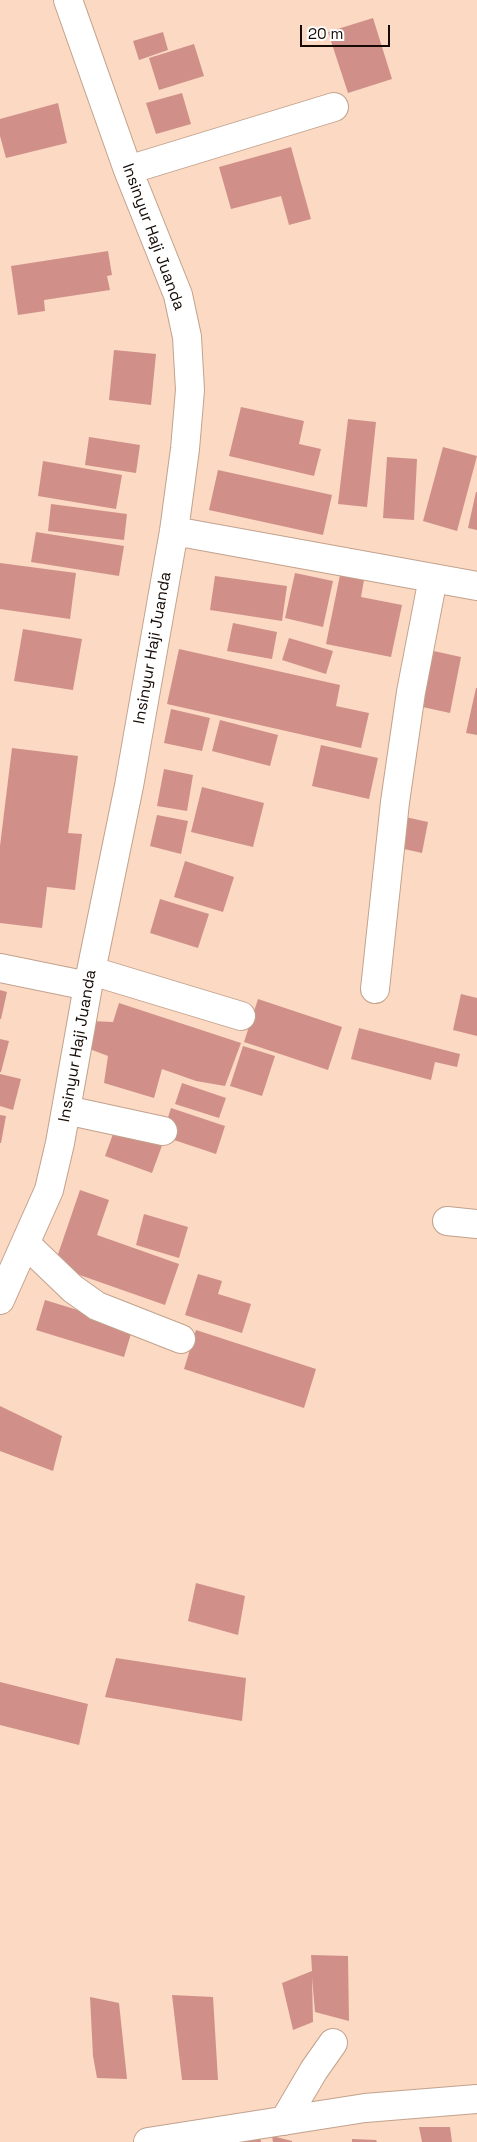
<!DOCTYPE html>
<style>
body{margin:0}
#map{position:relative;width:477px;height:2142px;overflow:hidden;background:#fbd9c2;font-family:"Space Grotesk",sans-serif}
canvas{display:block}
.scale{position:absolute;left:300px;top:25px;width:90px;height:22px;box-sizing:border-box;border:2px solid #150a04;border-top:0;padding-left:6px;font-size:15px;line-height:18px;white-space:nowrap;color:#150a04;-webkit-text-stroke:4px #fff;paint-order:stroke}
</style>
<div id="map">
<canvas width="477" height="2142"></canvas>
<div class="scale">20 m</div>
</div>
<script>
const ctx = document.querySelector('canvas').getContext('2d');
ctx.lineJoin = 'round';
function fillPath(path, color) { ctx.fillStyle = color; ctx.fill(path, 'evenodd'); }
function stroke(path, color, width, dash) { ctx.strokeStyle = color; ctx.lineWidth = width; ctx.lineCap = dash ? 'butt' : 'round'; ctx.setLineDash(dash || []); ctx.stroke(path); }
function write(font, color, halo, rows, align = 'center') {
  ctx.font = font + ' "Space Grotesk",sans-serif'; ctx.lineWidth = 5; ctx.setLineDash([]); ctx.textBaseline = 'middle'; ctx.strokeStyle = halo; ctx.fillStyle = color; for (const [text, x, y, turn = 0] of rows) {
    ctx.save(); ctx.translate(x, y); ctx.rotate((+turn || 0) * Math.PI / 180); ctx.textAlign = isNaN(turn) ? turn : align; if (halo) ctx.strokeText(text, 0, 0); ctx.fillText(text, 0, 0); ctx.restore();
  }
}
fillPath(new Path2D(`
 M 373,18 L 392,79 L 348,93 L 328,32 Z
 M 163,32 L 168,50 L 139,60 L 133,41 Z
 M 194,44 L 204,76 L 159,90 L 149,58 Z
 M 182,93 L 191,124 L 156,134 L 146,103 Z
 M 58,103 L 67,143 L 6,158 L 0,136 L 0,119 Z
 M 291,147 L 311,219 L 289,225 L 281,196 L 231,209 L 219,167 Z
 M 108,251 L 112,275 L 107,276 L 110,290 L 44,300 L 45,311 L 18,315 L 11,266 Z
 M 114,350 L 156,354 L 151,405 L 109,400 Z
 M 241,407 L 304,421 L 299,444 L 321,449 L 314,476 L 229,456 Z
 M 348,419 L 376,422 L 367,507 L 338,504 Z
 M 89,437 L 140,445 L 136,473 L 85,465 Z
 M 443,447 L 477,456 L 457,531 L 423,521 Z
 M 387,457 L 417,459 L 414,520 L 383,518 Z
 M 43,461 L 122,475 L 116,509 L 38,496 Z
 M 218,470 L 332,495 L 323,535 L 209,510 Z
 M 476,492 L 477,492 L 477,530 L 468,528 Z
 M 51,504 L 127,514 L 124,540 L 48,531 Z
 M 36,532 L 124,546 L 119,576 L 31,562 Z
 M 0,563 L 76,573 L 70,619 L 0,609 Z
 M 295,573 L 333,581 L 323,627 L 285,618 Z
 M 340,575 L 364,580 L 361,597 L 402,605 L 391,657 L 326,644 Z
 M 215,576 L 287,586 L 282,621 L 210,610 Z
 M 233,623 L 277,632 L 272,659 L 227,651 Z
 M 23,629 L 82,639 L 73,690 L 14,681 Z
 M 289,638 L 333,651 L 326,674 L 282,660 Z
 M 179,649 L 340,685 L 336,706 L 369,713 L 361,748 L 167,704 Z
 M 429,650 L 461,657 L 450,713 L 418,706 Z
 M 476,688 L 477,688 L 477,735 L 466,733 Z
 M 171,709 L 210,718 L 202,751 L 164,743 Z
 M 220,720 L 278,735 L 270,766 L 212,751 Z
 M 321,745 L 378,758 L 369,799 L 312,786 Z
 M 12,748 L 78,756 L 68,833 L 82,834 L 75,890 L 47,887 L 42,928 L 0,923 L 0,846 Z
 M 164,769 L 193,775 L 187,811 L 157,806 Z
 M 202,787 L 264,803 L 253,847 L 191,832 Z
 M 157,815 L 188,821 L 181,854 L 150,846 Z
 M 401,816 L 428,822 L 422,853 L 395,847 Z
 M 185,861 L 234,877 L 223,912 L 174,897 Z
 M 160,899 L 209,914 L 198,948 L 150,933 Z
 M 0,990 L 7,992 L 1,1019 L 0,1019 Z
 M 461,994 L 477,998 L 477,1036 L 453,1030 Z
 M 258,999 L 342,1027 L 328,1070 L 244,1042 Z
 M 119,1003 L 241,1043 L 225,1086 L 196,1081 L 162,1069 L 154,1098 L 104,1083 L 108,1056 L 87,1048 L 91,1021 L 113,1022 Z
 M 359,1028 L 460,1054 L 457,1067 L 435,1062 L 431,1080 L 351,1059 Z
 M 0,1039 L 9,1041 L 1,1072 L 0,1072 Z
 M 243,1046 L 275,1056 L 262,1096 L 230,1086 Z
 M 0,1074 L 21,1079 L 13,1110 L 0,1106 Z
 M 182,1083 L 226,1098 L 219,1118 L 175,1104 Z
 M 171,1108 L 225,1126 L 216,1154 L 162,1136 Z
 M 0,1115 L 6,1116 L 1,1143 L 0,1143 Z
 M 117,1123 L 164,1140 L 152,1173 L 105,1156 Z
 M 80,1190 L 109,1200 L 97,1235 L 179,1264 L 165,1305 L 54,1266 Z
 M 144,1214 L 188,1227 L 179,1258 L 136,1245 Z
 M 198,1274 L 222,1281 L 218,1294 L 251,1304 L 242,1333 L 185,1315 Z
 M 45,1300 L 133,1327 L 124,1357 L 36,1330 Z
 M 196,1330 L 316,1369 L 304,1408 L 184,1369 Z
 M 0,1406 L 62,1436 L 53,1471 L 0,1451 Z
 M 196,1583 L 245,1596 L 238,1635 L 188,1621 Z
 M 116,1658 L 246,1678 L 242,1721 L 105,1697 Z
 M 0,1682 L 88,1704 L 79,1745 L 0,1725 Z
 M 311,1955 L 348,1956 L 349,2021 L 315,2012 L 312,1977 L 313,2022 L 293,2030 L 282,1983 L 312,1971 Z
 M 172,1995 L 213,1997 L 218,2080 L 182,2080 Z
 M 90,1997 L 119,2003 L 127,2079 L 97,2078 L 93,2056 Z
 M 419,2127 L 450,2127 L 452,2142 L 422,2142 Z
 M 272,2136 L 292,2141 L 292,2142 L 273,2142 Z
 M 260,2137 L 261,2142 L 228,2142 Z
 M 352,2139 L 376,2140 L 377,2142 L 352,2142 Z`), '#d09089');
const minor = new Path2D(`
 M 128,170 L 334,107
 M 174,531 L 477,586
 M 0,968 L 88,986
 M 92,971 L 241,1016
 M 375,989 L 395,802 L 411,692 L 433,578
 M 66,1110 L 163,1131
 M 447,1221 L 477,1224
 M 26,1244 L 73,1289 L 97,1306 L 181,1339
 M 0,1300 L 49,1190 L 60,1143 L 88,986 L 129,786 L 174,531 L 185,449 L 190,390 L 187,337 L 178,295 L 128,170 L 68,0
 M 284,2121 L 314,2070 L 333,2043
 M 148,2142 L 365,2108 L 477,2099`);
stroke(minor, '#c2a28d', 30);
stroke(minor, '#fff', 28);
write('16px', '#150a04', '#fff', [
 ["Insinyur Haji Juanda",153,237,70],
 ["Insinyur Haji Juanda",153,648,-80],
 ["Insinyur Haji Juanda",78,1046,-80]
]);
</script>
